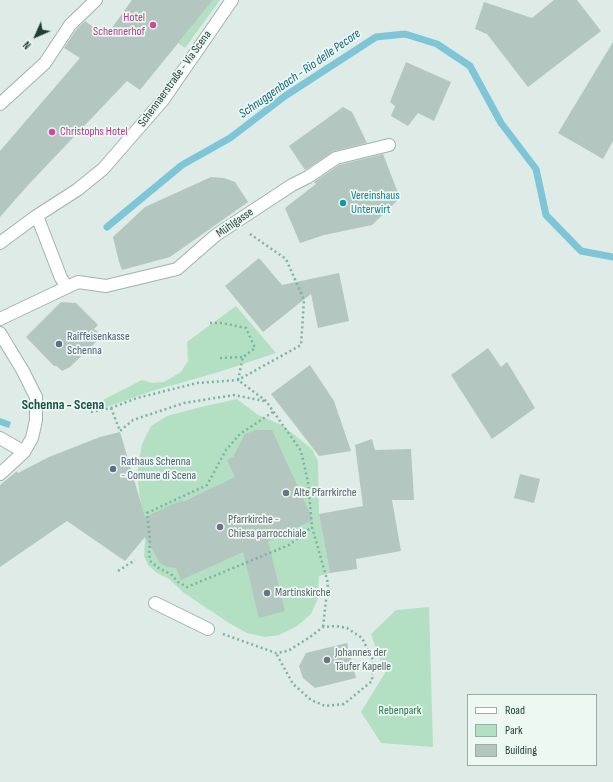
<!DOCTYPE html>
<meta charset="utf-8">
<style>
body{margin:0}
#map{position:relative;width:613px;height:782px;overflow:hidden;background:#deebe6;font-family:"Sofia Sans Condensed",sans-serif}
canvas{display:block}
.legend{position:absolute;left:467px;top:694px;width:130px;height:72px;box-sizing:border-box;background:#eef8f3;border:1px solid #9aada7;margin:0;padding:5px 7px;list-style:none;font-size:12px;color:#1d3d36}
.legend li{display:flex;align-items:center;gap:8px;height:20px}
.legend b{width:20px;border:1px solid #9aada7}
.north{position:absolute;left:16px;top:16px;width:40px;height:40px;-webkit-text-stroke:3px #eef8f3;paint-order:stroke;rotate:225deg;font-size:11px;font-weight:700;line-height:16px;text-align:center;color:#1d3d36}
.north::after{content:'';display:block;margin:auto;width:14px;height:18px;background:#1d3d36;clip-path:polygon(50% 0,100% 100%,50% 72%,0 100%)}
</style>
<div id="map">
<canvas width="613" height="782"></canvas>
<ul class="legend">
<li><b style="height:5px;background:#fff"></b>Road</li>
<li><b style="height:11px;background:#b3e0c2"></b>Park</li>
<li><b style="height:11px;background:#b3c6bf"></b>Building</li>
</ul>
<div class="north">N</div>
</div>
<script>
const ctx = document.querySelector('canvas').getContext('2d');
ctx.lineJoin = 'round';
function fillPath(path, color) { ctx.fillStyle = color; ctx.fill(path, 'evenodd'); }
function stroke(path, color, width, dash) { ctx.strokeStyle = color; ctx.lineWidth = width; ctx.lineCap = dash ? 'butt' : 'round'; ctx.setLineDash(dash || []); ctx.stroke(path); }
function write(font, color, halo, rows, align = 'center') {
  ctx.font = font + ' "Sofia Sans Condensed",sans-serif'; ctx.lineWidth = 3.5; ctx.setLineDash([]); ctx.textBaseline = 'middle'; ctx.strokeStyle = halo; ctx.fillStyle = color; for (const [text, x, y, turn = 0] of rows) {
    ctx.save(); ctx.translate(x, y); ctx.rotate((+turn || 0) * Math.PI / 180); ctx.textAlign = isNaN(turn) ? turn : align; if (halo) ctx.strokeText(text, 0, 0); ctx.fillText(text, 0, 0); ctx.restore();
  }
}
fillPath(new Path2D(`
 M 213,0 L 220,0 L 185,48 L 178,43 Z
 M 236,306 L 276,353 L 222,371 L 152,391 L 104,408 L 101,401 L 142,380 L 152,383 L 164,382 L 181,372 L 188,361 L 187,342 Z
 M 237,399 L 258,415 L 282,425 L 312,449 L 318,461 L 319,514 L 330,573 L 319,576 L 318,598 L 311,614 L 297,626 L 279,635 L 265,637 L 247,633 L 229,623 L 184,593 L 169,579 L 157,573 L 148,565 L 144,556 L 145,539 L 137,474 L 142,444 L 151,426 L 167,416 L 197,408 Z
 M 429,607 L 433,747 L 381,743 L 361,712 L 385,673 L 371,634 L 396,610 Z`), '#b3e0c2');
fillPath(new Path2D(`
 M 0,418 L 11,422 L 9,428 L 0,425 Z`), '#7ec5d8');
stroke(new Path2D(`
 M 107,227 L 182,165 L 230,138 L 285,96 L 376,37 L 405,34 L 437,44 L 470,66 L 501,123 L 536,169 L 546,215 L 581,251 L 613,257`), '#7ec5d8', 7);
fillPath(new Path2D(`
 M 132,0 L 213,0 L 140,90 L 127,81 L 29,184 L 0,217 L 0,151 L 80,58 L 64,48 L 76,30 L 85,21 L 106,36 Z
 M 554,0 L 577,0 L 601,31 L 528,87 L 487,34 L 475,29 L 484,2 L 532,18 Z
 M 613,42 L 613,141 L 603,159 L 558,133 Z
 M 406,62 L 451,82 L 434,121 L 418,113 L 408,126 L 391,116 L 395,106 L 390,102 Z
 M 343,107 L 352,112 L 367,143 L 334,151 L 305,170 L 289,146 Z
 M 383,154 L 400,198 L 372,225 L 324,235 L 300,243 L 285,208 L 316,184 L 314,182 L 339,165 Z
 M 211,177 L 224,178 L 235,182 L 248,202 L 170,257 L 122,270 L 119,262 L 113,237 L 145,207 Z
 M 259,258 L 282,285 L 339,273 L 349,321 L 318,328 L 311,294 L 263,332 L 225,286 Z
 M 61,302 L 76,303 L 98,325 L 94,329 L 98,332 L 93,336 L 98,340 L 70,367 L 62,371 L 57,366 L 54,366 L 26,337 Z
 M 488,348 L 501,367 L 507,362 L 535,408 L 492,439 L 451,375 Z
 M 310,365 L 334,401 L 351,451 L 319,456 L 271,394 Z
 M 256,430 L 272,430 L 313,520 L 268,541 L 285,611 L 259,618 L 243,552 L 181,580 L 176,568 L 167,567 L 160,563 L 145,537 L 125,561 L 67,521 L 0,567 L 0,485 L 17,471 L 18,473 L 49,457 L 100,437 L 120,432 L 145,517 L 182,500 L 183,502 L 235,477 L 227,460 L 233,457 L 245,434 Z
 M 372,439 L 375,450 L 411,449 L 414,500 L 392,500 L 401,551 L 356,559 L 357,569 L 330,573 L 319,514 L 363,506 L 355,445 Z
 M 520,474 L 540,479 L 534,503 L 514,498 Z
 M 347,643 L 356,678 L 315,688 L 303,678 L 299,666 L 306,653 Z`), '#b3c6bf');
const minor = new Path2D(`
 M 0,104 L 45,63 L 70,25 L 96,0
 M 37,216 L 61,278 L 67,287
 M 0,243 L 35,217 L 77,190 L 103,169 L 163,100 L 232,0
 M 0,319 L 78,282 L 106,286 L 177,269 L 216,235 L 292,185 L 308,177 L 336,158 L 389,145
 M 0,333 L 23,371 L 36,397 L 36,420 L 32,438 L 24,452 L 0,474
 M 0,438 L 24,452
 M 155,603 L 208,629`);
stroke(minor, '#a0b3ae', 14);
stroke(new Path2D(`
 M 210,323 L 222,323 L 246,328 L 255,348 L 243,357 L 238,380 L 266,401 L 301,451 L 308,482 L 312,527 L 328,583 L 323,627
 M 220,358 L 243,357
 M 111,408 L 120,431 L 133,420 L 184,403 L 234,395 L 264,401
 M 91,412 L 111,408 L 137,398 L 197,383 L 238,380 L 301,345 L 304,300 L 286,259 L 250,234
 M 273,412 L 240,434 L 226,450 L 207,485 L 147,513 L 150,540 L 149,555 L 151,562 L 160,569 L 171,574 L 178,582 L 187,587 L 289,545 L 312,527
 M 118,571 L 135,560
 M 223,634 L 276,653 L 288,651 L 310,637 L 323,627 L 336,626 L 347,628 L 362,638 L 373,660 L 372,681 L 344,704 L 325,706 L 311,700 L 293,684 L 276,653`), '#7ab3a4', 2.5, [2, 3]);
stroke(minor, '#fff', 12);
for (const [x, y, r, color] of [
 [153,25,4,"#d1479c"],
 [52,132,4,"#d1479c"],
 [343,203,4,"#0f9aa8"],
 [59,344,4,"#5c6f8a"],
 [113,469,4,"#5c6f8a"],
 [286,493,4,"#6b7280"],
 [220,527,4,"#6b7280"],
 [267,593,4,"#6b7280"],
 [327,660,4,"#6b7280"]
]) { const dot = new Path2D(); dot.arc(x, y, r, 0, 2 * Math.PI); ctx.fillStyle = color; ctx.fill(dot); stroke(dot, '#eef8f3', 1.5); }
write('12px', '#b23c85', '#eef8f3', [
 ["Hotel",145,18],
 ["Schennerhof",145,32],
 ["Christophs Hotel",60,132,"left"]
], 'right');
write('12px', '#1d3d36', '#eef8f3', [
 ["Schennaerstraße - Via Scena",175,79,-54],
 ["Mühlgasse",235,223,-35]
]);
write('12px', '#0d838f', '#eef8f3', [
 ["Vereinshaus",351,196],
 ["Unterwirt",351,210]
], 'left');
write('12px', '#4e5e75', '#eef8f3', [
 ["Raiffeisenkasse",67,337],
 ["Schenna",67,351],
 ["Rathaus Schenna",121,462],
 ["- Comune di Scena",121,476]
], 'left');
write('12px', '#5b616d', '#eef8f3', [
 ["Alte Pfarrkirche",294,493],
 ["Pfarrkirche -",228,520],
 ["Chiesa parrocchiale",228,534],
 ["Martinskirche",275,593],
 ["Johannes der",335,653],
 ["Täufer Kapelle",335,667]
], 'left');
write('12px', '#237849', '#eef8f3', [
 ["Rebenpark",400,711]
]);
write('italic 13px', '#11667f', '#eef8f3', [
 ["Schnuggenbach - Rio delle Pecore",300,74,-35]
]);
write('bold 14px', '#175146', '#eef8f3', [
 ["Schenna - Scena",63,405]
]);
</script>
